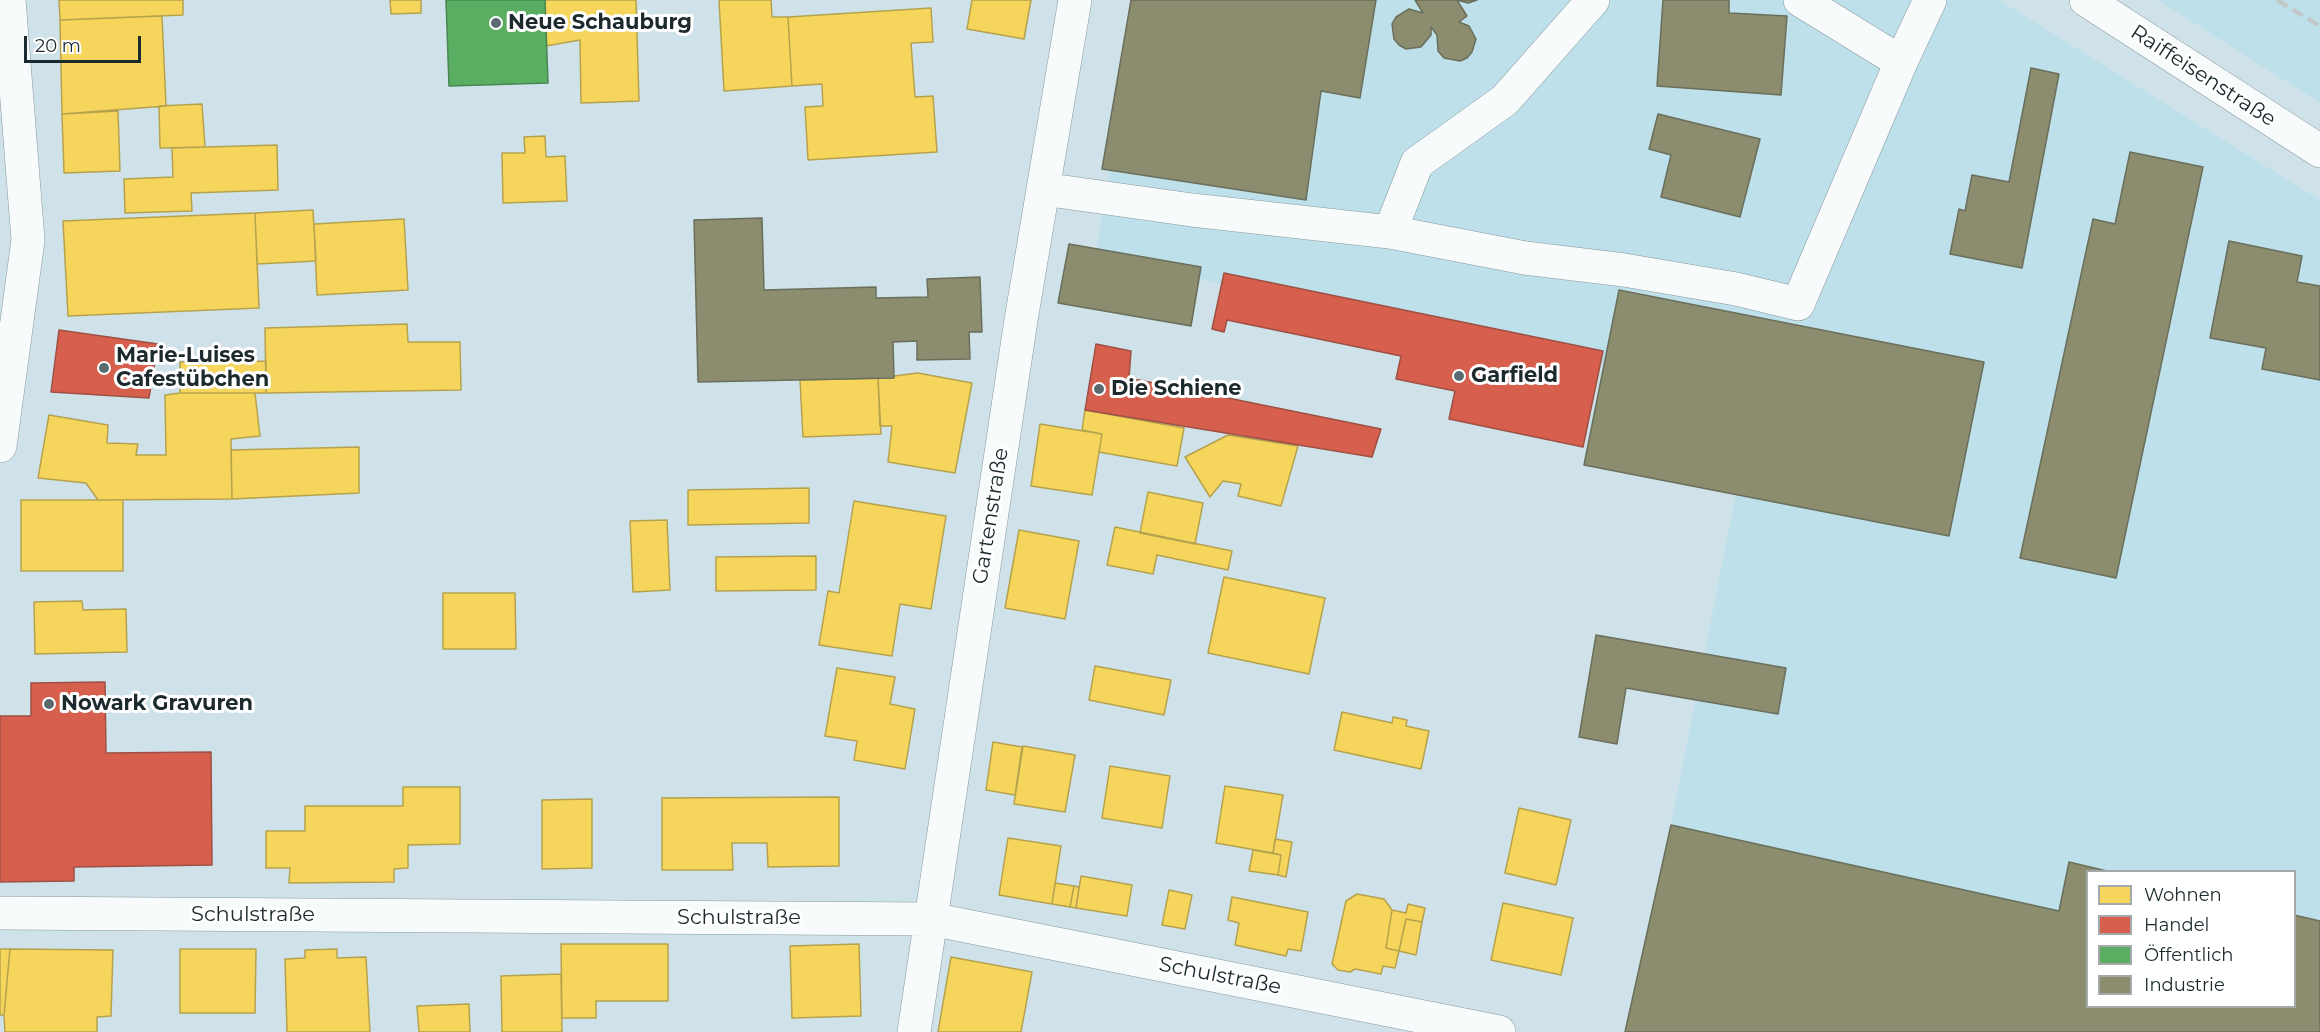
<!DOCTYPE html>
<meta charset="utf-8">
<style>
body{margin:0}
#map{position:relative;width:2320px;height:1032px;overflow:hidden;background:#cfe2e9;font-family:Montserrat,sans-serif}
canvas{display:block}
.legend{position:absolute;left:2086px;top:870px;width:210px;height:138px;box-sizing:border-box;background:#fff;border:2px solid #a4aaab;margin:0;padding:8px 10px;list-style:none;font-size:18px;color:#1c2a2e}
.legend li{display:flex;align-items:center;gap:12px;height:30px}
.legend b{width:30px;border:2px solid #a4aaab}
.scale{position:absolute;left:24px;top:36px;width:117px;height:27px;box-sizing:border-box;border:3px solid #1c2a2e;border-top:0;padding-left:8px;font-size:18px;line-height:21px;white-space:nowrap;color:#1c2a2e;-webkit-text-stroke:4px #fff;paint-order:stroke}
</style>
<div id="map">
<canvas width="2320" height="1032"></canvas>
<ul class="legend">
<li><b style="height:16px;background:#f6d55c"></b>Wohnen</li>
<li><b style="height:16px;background:#d6604d"></b>Handel</li>
<li><b style="height:16px;background:#5aae61"></b>Öffentlich</li>
<li><b style="height:16px;background:#8c8c6e"></b>Industrie</li>
</ul>
<div class="scale">20 m</div>
</div>
<script>
const ctx = document.querySelector('canvas').getContext('2d');
ctx.lineJoin = 'round';
function fillPath(path, color) { ctx.fillStyle = color; ctx.fill(path, 'evenodd'); }
function stroke(path, color, width, dash) { ctx.strokeStyle = color; ctx.lineWidth = width; ctx.lineCap = dash ? 'butt' : 'round'; ctx.setLineDash(dash || []); ctx.stroke(path); }
function write(font, color, halo, rows, align = 'center') {
  ctx.font = font + ' Montserrat,sans-serif'; ctx.lineWidth = 6; ctx.setLineDash([]); ctx.textBaseline = 'middle'; ctx.strokeStyle = halo; ctx.fillStyle = color; for (const [text, x, y, turn = 0] of rows) {
    ctx.save(); ctx.translate(x, y); ctx.rotate((+turn || 0) * Math.PI / 180); ctx.textAlign = isNaN(turn) ? turn : align; if (halo) ctx.strokeText(text, 0, 0); ctx.fillText(text, 0, 0); ctx.restore();
  }
}
fillPath(new Path2D(`
 M 1139,0 L 1999,0 L 2320,200 L 2320,1032 L 1644,962 L 1755,397 L 1095,257 ZM 2088,872 L 2294,872 L 2294,1006 L 2088,1006 Z
 M 2158,0 L 2320,0 L 2320,103 Z`), '#bee0eb');
const homes = new Path2D(`
 M 59,0 L 183,0 L 183,15 L 60,20 Z
 M 390,0 L 421,0 L 421,13 L 391,14 Z
 M 545,0 L 636,0 L 639,101 L 581,103 L 580,40 L 546,46 Z
 M 719,0 L 771,0 L 772,17 L 788,17 L 792,86 L 724,91 Z
 M 972,0 L 1031,0 L 1024,39 L 967,29 Z
 M 931,8 L 933,42 L 911,43 L 915,97 L 933,96 L 937,152 L 808,160 L 805,107 L 823,106 L 822,84 L 792,86 L 788,17 Z
 M 162,16 L 166,106 L 62,114 L 60,20 Z
 M 202,104 L 205,147 L 160,148 L 159,106 Z
 M 118,111 L 120,171 L 64,173 L 62,114 Z
 M 545,136 L 546,157 L 565,156 L 567,201 L 503,203 L 502,153 L 525,153 L 524,137 Z
 M 277,145 L 278,190 L 191,193 L 192,211 L 125,213 L 124,179 L 173,177 L 172,148 Z
 M 313,210 L 316,261 L 257,264 L 255,213 Z
 M 255,213 L 259,308 L 68,316 L 63,221 Z
 M 404,219 L 408,290 L 317,295 L 314,224 Z
 M 407,324 L 408,342 L 460,342 L 461,390 L 266,393 L 265,328 Z
 M 266,361 L 266,393 L 180,393 L 180,362 Z
 M 918,373 L 972,383 L 955,473 L 888,462 L 892,426 L 880,426 L 878,378 Z
 M 878,378 L 881,434 L 803,437 L 800,380 Z
 M 180,393 L 255,393 L 260,436 L 231,439 L 232,499 L 98,500 L 86,483 L 38,478 L 49,415 L 108,425 L 107,443 L 138,444 L 136,455 L 166,455 L 165,395 Z
 M 1085,410 L 1184,428 L 1177,466 L 1099,452 L 1102,434 L 1082,430 Z
 M 1040,424 L 1102,434 L 1092,495 L 1031,486 Z
 M 1228,435 L 1298,446 L 1281,506 L 1238,496 L 1241,484 L 1223,481 L 1210,497 L 1185,457 Z
 M 359,447 L 359,493 L 232,499 L 231,450 Z
 M 809,488 L 809,523 L 688,525 L 688,490 Z
 M 1148,492 L 1203,503 L 1195,544 L 1140,533 Z
 M 21,500 L 123,500 L 123,571 L 21,571 Z
 M 854,501 L 946,516 L 931,609 L 900,604 L 892,656 L 819,645 L 828,591 L 839,593 Z
 M 667,520 L 670,590 L 633,592 L 630,521 Z
 M 1115,527 L 1232,551 L 1228,570 L 1157,555 L 1153,574 L 1107,565 Z
 M 1019,530 L 1079,541 L 1065,619 L 1005,608 Z
 M 816,556 L 816,590 L 716,591 L 716,557 Z
 M 1224,577 L 1325,598 L 1309,674 L 1208,653 Z
 M 443,593 L 515,593 L 516,649 L 443,649 Z
 M 82,601 L 83,610 L 126,609 L 127,652 L 35,654 L 34,602 Z
 M 1095,666 L 1171,680 L 1164,715 L 1089,700 Z
 M 837,668 L 895,677 L 890,704 L 915,709 L 905,769 L 854,760 L 857,741 L 825,736 Z
 M 1342,712 L 1392,723 L 1393,717 L 1407,720 L 1406,726 L 1429,731 L 1421,769 L 1334,750 Z
 M 993,742 L 1022,747 L 1015,795 L 986,790 Z
 M 1023,746 L 1075,755 L 1065,812 L 1014,804 Z
 M 1110,766 L 1170,776 L 1162,828 L 1102,818 Z
 M 1225,786 L 1283,795 L 1273,853 L 1216,843 Z
 M 403,787 L 460,787 L 460,844 L 408,845 L 408,868 L 394,869 L 394,882 L 289,883 L 290,868 L 266,868 L 266,831 L 305,831 L 305,806 L 403,806 Z
 M 839,797 L 839,866 L 768,867 L 767,843 L 732,843 L 733,870 L 662,870 L 662,798 Z
 M 592,799 L 592,868 L 542,869 L 542,800 Z
 M 1519,808 L 1571,820 L 1556,885 L 1505,873 Z
 M 1008,838 L 1061,846 L 1052,904 L 999,895 Z
 M 1275,839 L 1292,842 L 1286,877 L 1278,875 L 1281,855 L 1273,853 Z
 M 1253,850 L 1281,855 L 1278,875 L 1249,871 Z
 M 1081,876 L 1132,885 L 1127,916 L 1076,908 Z
 M 1055,883 L 1074,886 L 1070,907 L 1052,904 Z
 M 1074,886 L 1079,887 L 1076,908 L 1070,907 Z
 M 1169,890 L 1192,895 L 1185,929 L 1162,925 Z
 M 1357,894 L 1384,899 L 1392,910 L 1386,948 L 1399,951 L 1395,968 L 1383,966 L 1381,974 L 1355,969 L 1350,972 L 1338,970 L 1332,964 L 1346,901 Z
 M 1232,897 L 1308,912 L 1301,951 L 1288,949 L 1286,956 L 1235,945 L 1239,923 L 1228,920 Z
 M 1503,903 L 1573,918 L 1561,975 L 1491,960 Z
 M 1408,904 L 1425,908 L 1422,922 L 1406,919 L 1399,951 L 1386,948 L 1392,910 L 1406,913 Z
 M 1406,919 L 1422,922 L 1416,955 L 1399,951 Z
 M 561,944 L 668,944 L 668,1001 L 596,1001 L 596,1018 L 562,1018 Z
 M 859,944 L 861,1016 L 792,1018 L 790,946 Z
 M 0,949 L 10,949 L 4,1015 L 0,1015 Z
 M 10,949 L 113,950 L 111,1016 L 97,1017 L 97,1032 L 5,1032 L 4,1015 Z
 M 180,949 L 256,949 L 255,1013 L 180,1013 Z
 M 337,949 L 337,958 L 366,957 L 370,1032 L 287,1032 L 285,959 L 305,958 L 305,950 Z
 M 951,957 L 1032,972 L 1021,1032 L 938,1032 Z
 M 561,974 L 562,1032 L 502,1032 L 501,976 Z
 M 469,1004 L 470,1032 L 419,1032 L 417,1006 Z`);
fillPath(homes, '#f6d55c');
stroke(homes, '#b5a24e', 1.5);
const shops = new Path2D(`
 M 1224,273 L 1603,351 L 1583,447 L 1449,419 L 1455,391 L 1396,379 L 1401,356 L 1227,320 L 1224,332 L 1212,329 Z
 M 59,330 L 158,344 L 149,398 L 51,392 Z
 M 1096,344 L 1131,351 L 1129,378 L 1381,429 L 1372,457 L 1085,410 Z
 M 105,682 L 106,753 L 211,752 L 212,865 L 74,867 L 74,881 L 0,882 L 0,716 L 31,716 L 31,683 Z`);
fillPath(shops, '#d6604d');
stroke(shops, '#9e5044', 1.5);
const public = new Path2D(`
 M 446,0 L 545,0 L 548,83 L 449,86 Z`);
fillPath(public, '#5aae61');
stroke(public, '#478652', 1.5);
const industry = new Path2D(`
 M 1131,0 L 1376,0 L 1360,98 L 1321,91 L 1306,200 L 1102,169 Z
 M 1415,0 L 1477,0 L 1468,3 L 1457,0 L 1467,16 L 1459,22 L 1469,26 L 1476,39 L 1472,52 L 1467,58 L 1460,61 L 1444,58 L 1438,51 L 1437,35 L 1431,27 L 1431,35 L 1421,47 L 1406,49 L 1399,45 L 1394,39 L 1392,24 L 1396,17 L 1409,9 L 1423,13 Z
 M 1663,0 L 1729,0 L 1729,13 L 1787,16 L 1781,95 L 1657,86 Z
 M 2031,68 L 2059,74 L 2022,268 L 1950,254 L 1959,209 L 1965,211 L 1972,175 L 2009,182 Z
 M 1658,114 L 1760,139 L 1740,217 L 1661,197 L 1671,155 L 1649,149 Z
 M 2130,152 L 2203,167 L 2116,578 L 2020,558 L 2093,219 L 2115,224 Z
 M 762,218 L 764,290 L 876,287 L 876,298 L 928,297 L 927,279 L 980,277 L 982,332 L 969,332 L 970,359 L 917,360 L 917,341 L 893,342 L 894,378 L 698,382 L 694,220 Z
 M 2229,241 L 2302,256 L 2297,282 L 2320,286 L 2320,380 L 2262,369 L 2266,348 L 2210,338 Z
 M 1069,244 L 1201,267 L 1191,326 L 1058,303 Z
 M 1619,290 L 1984,362 L 1949,536 L 1584,465 Z
 M 1596,635 L 1786,668 L 1778,714 L 1626,688 L 1617,744 L 1579,737 Z
 M 1671,825 L 2059,911 L 2069,862 L 2111,872 L 2088,872 L 2088,1006 L 2294,1006 L 2294,915 L 2320,921 L 2320,1032 L 1625,1032 Z`);
fillPath(industry, '#8c8c6e');
stroke(industry, '#6a6f5b', 1.5);
const minor = new Path2D(`
 M 1800,0 L 1901,62
 M 2086,0 L 2320,151
 M 1043,189 L 1192,210 L 1390,232 L 1525,258 L 1624,270 L 1736,289 L 1798,304 L 1901,62 L 1930,0
 M 1390,232 L 1417,163 L 1505,100 L 1593,0
 M 0,446 L 28,240 L 9,0
 M 0,913 L 931,919 L 1499,1032
 M 914,1032 L 1021,320 L 1075,0`);
stroke(minor, '#88979b', 34);
stroke(minor, '#f8fbfc', 33);
stroke(new Path2D(`
 M 2277,0 L 2320,26`), '#c2c8c9', 4.5, [12, 6]);
for (const [x, y, r, color] of [
 [496,23,6,"#5b6a6f"],
 [104,368,6,"#5b6a6f"],
 [1459,376,6,"#5b6a6f"],
 [1099,389,6,"#5b6a6f"],
 [49,704,6,"#5b6a6f"]
]) { const dot = new Path2D(); dot.arc(x, y, r, 0, 2 * Math.PI); ctx.fillStyle = color; ctx.fill(dot); stroke(dot, '#fff', 2); }
write('bold 21px', '#1c2a2e', '#fff', [
 ["Neue Schauburg",508,23],
 ["Marie-Luises",116,356],
 ["Cafestübchen",116,380],
 ["Garfield",1471,376],
 ["Die Schiene",1111,389],
 ["Nowark Gravuren",61,704]
], 'left');
write('21px', '#1c2a2e', '#fff', [
 ["Raiffeisenstraße",2203,76,33],
 ["Gartenstraße",991,516,-81],
 ["Schulstraße",253,915],
 ["Schulstraße",739,918],
 ["Schulstraße",1220,976,11]
]);
</script>
